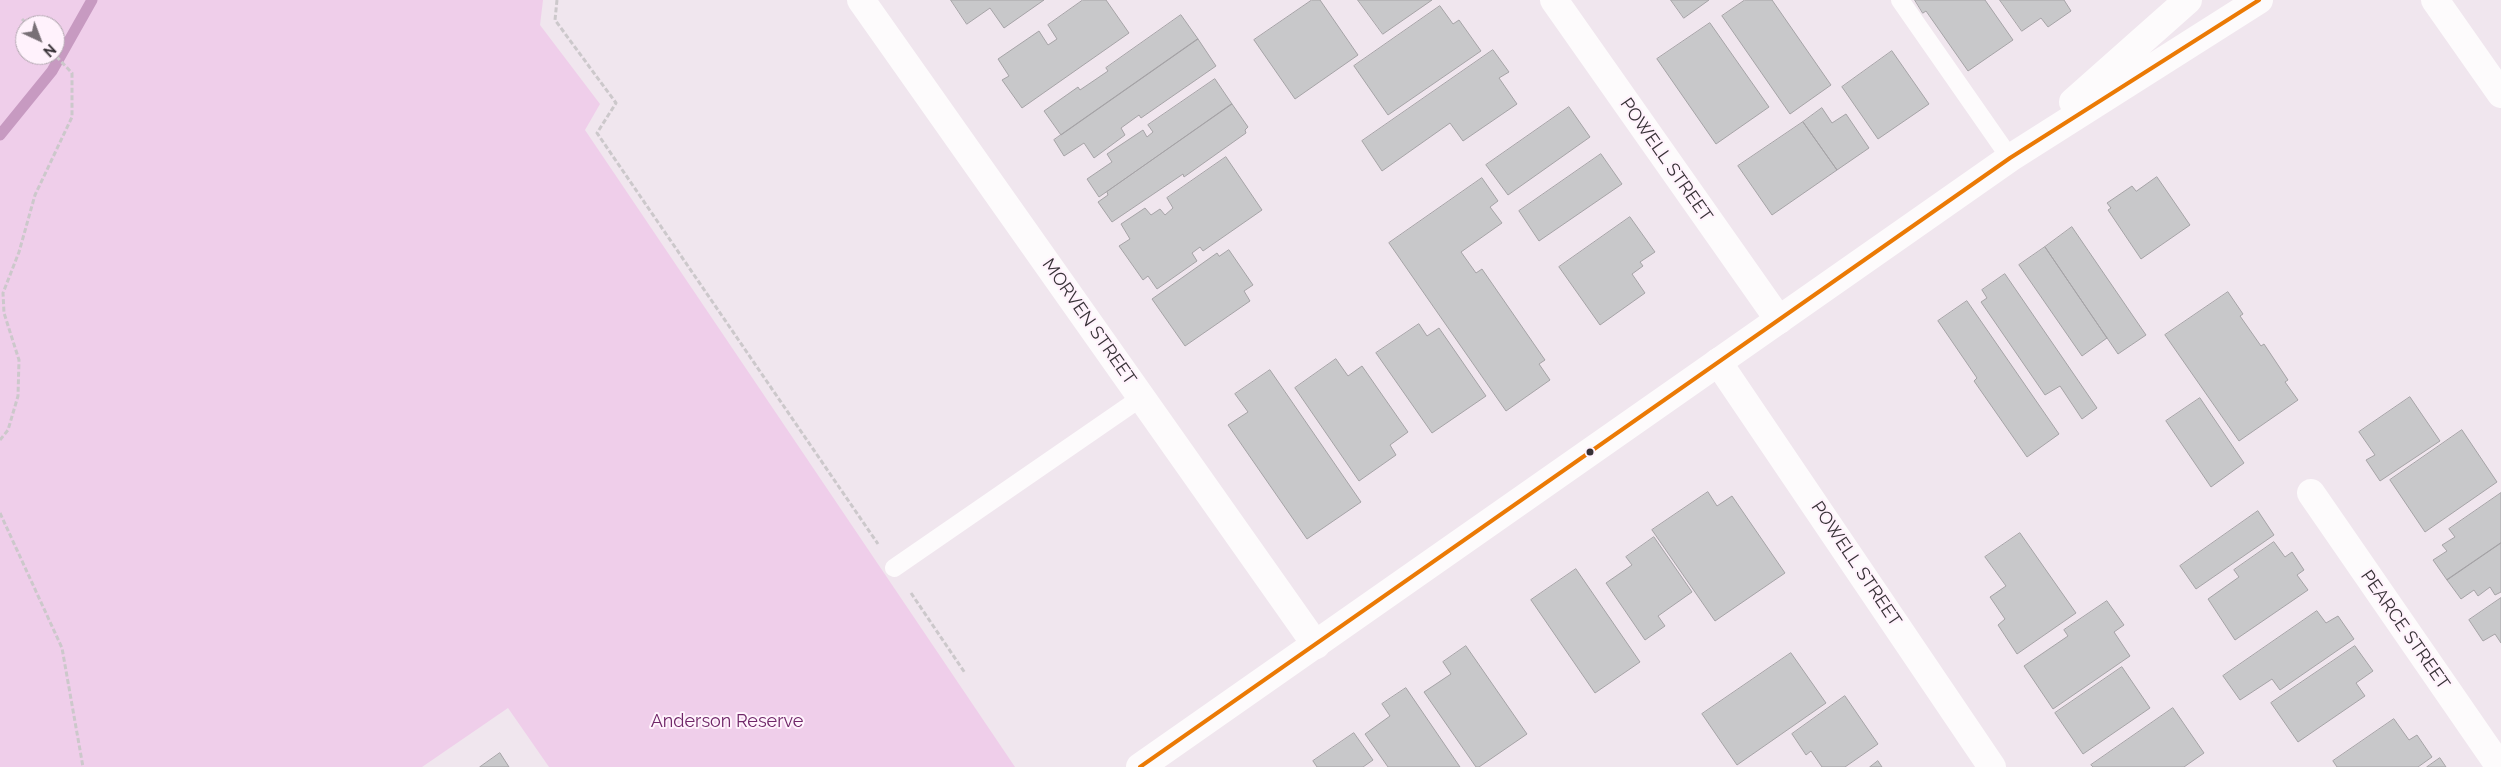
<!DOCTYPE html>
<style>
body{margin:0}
#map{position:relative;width:2501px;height:767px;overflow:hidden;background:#f0e6ee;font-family:Raleway,sans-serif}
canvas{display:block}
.north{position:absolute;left:15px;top:15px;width:50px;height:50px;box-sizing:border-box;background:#fff2fc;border:1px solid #afa5ad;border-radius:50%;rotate:137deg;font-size:14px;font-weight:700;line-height:20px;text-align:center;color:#373136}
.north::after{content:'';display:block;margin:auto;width:18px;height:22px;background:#787076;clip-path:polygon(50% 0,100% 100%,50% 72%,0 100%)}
</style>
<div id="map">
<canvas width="2501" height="767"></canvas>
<div class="north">N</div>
</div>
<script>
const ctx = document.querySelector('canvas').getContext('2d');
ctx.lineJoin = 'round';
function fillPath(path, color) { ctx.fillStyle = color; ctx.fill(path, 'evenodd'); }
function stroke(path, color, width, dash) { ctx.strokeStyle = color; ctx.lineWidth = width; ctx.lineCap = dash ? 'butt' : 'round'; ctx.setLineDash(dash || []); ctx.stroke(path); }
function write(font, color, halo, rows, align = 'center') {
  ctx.font = font + ' Raleway,sans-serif'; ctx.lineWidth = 4; ctx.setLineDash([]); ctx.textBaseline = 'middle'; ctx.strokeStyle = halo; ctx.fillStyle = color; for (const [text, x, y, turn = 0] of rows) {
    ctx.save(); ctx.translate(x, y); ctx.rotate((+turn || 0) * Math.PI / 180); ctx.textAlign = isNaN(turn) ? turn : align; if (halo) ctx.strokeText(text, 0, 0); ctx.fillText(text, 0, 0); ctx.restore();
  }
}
fillPath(new Path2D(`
 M 0,0 L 543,0 L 540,25 L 600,104 L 585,130 L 1015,767 L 549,767 L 508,708 L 422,767 L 0,767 ZM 25,25 L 55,25 L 55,55 L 25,55 Z`), '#efceea');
stroke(new Path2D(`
 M 0,135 L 52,71 L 92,0`), '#c79ac1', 11);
const building = new Path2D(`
 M 951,0 L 1044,0 L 1004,28 L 990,8 L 967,24 Z
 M 1083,0 L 1106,0 L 1129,33 L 1022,108 L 1002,80 L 1009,76 L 998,59 L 1039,31 L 1048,45 L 1057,39 L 1048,25 Z
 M 1312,0 L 1320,0 L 1358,55 L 1295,99 L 1254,40 Z
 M 1358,0 L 1432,0 L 1383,34 Z
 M 1671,0 L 1709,0 L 1684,18 Z
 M 1745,0 L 1772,0 L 1831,85 L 1790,114 L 1722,16 Z
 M 1915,0 L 1985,0 L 2013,40 L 1968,71 L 1926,11 L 1923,13 Z
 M 2000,0 L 2064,0 L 2071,11 L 2048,27 L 2041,18 L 2022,31 Z
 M 1440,6 L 1453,24 L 1459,20 L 1481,51 L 1388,115 L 1354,66 Z
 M 1181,15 L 1198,39 L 1061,135 L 1044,111 L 1078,87 L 1080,90 L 1108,71 L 1106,68 Z
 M 1710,23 L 1769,107 L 1716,144 L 1657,59 Z
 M 1198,39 L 1216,66 L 1141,118 L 1139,115 L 1121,128 L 1125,135 L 1094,158 L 1084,143 L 1064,156 L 1054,140 Z
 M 1493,50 L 1509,72 L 1499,78 L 1517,104 L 1463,141 L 1450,123 L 1382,171 L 1362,141 Z
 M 1892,51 L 1929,104 L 1878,139 L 1842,87 Z
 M 1215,79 L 1232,104 L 1099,197 L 1087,179 L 1112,162 L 1107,154 L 1143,130 L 1147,137 L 1153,132 L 1148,125 Z
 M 1232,104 L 1248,127 L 1245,130 L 1246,133 L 1184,177 L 1183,174 L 1112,222 L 1098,202 L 1108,195 L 1107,192 Z
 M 1569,107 L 1590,137 L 1508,195 L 1486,165 Z
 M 1822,108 L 1832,123 L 1846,114 L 1869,148 L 1837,170 L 1803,122 Z
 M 1803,122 L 1837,170 L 1772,215 L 1738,166 Z
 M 1601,154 L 1622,184 L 1539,241 L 1519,211 Z
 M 1226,157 L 1262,210 L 1203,251 L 1200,247 L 1192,253 L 1197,261 L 1157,289 L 1148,276 L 1143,280 L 1119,246 L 1130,239 L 1121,224 L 1145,208 L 1151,215 L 1160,209 L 1165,215 L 1173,208 L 1167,198 Z
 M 2157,177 L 2190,225 L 2141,259 L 2108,210 L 2111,208 L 2107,203 L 2132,186 L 2136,191 Z
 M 1482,178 L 1498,201 L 1490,207 L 1502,223 L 1461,252 L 1476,273 L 1482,269 L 1545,360 L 1539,364 L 1550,380 L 1506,411 L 1389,243 Z
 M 1630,217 L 1655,252 L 1640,262 L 1643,266 L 1632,274 L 1645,293 L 1600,325 L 1559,267 Z
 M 2072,227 L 2146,335 L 2118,354 L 2045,247 Z
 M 2045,247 L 2107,338 L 2082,356 L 2019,265 Z
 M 1229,250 L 1253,285 L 1244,291 L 1250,301 L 1185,346 L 1152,299 L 1217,253 L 1219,256 Z
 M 2005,274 L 2097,408 L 2082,419 L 2060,386 L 2045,395 L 1981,302 L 1987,298 L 1982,290 Z
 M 2228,292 L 2243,314 L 2240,316 L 2261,346 L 2264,344 L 2288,380 L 2285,382 L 2298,400 L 2239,441 L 2165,335 Z
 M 1967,301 L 2059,434 L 2027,457 L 1974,381 L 1977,378 L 1938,321 Z
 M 1419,324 L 1427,336 L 1439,328 L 1486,396 L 1432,433 L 1376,353 Z
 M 1336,359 L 1348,376 L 1362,366 L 1408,432 L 1390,445 L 1396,455 L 1359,481 L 1295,388 Z
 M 1270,370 L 1361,502 L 1307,539 L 1228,425 L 1248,412 L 1235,394 Z
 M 2410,397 L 2440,441 L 2380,481 L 2366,460 L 2375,455 L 2359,432 Z
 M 2200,398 L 2244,463 L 2211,487 L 2166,421 Z
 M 2462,430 L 2497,482 L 2425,532 L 2390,480 Z
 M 1708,492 L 1717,506 L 1732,496 L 1785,573 L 1715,621 L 1652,530 Z
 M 2501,493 L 2501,543 L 2447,580 L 2433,560 L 2447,551 L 2442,545 L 2455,537 L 2449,529 Z
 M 2258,511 L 2274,535 L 2196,589 L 2180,566 Z
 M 2020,533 L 2076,613 L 2017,654 L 1998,625 L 2005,619 L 1990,597 L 2006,586 L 1985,557 Z
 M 1654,537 L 1692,592 L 1658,616 L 1665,626 L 1645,640 L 1606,583 L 1632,565 L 1626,557 Z
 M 2274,542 L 2285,557 L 2292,552 L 2304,570 L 2297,575 L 2308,590 L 2235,640 L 2208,599 L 2239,577 L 2234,570 Z
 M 2501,543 L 2501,592 L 2495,595 L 2490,587 L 2478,596 L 2474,590 L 2461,599 L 2447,580 Z
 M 1576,569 L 1640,662 L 1595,693 L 1531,600 Z
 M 2501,598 L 2501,643 L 2495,634 L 2483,641 L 2469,620 Z
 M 2107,601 L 2124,625 L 2114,632 L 2130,656 L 2053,709 L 2024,666 L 2068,636 L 2064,630 Z
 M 2317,611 L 2326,623 L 2338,616 L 2354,639 L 2280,690 L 2272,679 L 2240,700 L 2223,676 Z
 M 1466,646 L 1527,734 L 1479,767 L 1476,767 L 1424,692 L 1451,674 L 1443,662 Z
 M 2355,646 L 2373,671 L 2356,683 L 2365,696 L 2298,742 L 2271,703 Z
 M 1791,653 L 1826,703 L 1737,765 L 1702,714 Z
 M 2122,667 L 2150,708 L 2083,754 L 2055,713 Z
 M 1406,688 L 1460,767 L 1388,767 L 1365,734 L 1390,716 L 1382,704 Z
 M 1845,696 L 1878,744 L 1845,767 L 1822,767 L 1811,751 L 1806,755 L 1792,734 Z
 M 2173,708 L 2204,753 L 2184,767 L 2093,767 L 2091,765 Z
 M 2394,719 L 2409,740 L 2417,735 L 2432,757 L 2418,767 L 2337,767 L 2333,761 Z
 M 1354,733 L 1373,760 L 1363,767 L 1317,767 L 1313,761 Z
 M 500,753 L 509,767 L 480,767 Z
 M 2440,758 L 2446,767 L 2427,767 Z
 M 1878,761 L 1882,767 L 1870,767 Z`);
fillPath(building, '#c8c8ca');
stroke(building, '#a5a3a6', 1);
stroke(new Path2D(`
 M 557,0 L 555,20 L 616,103 L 597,133 L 878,544
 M 22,19 L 28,25
 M 0,440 L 8,430 L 18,396 L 19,360 L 4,313 L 3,293 L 19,252 L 35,195 L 72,117 L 72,73 L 55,55
 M 0,513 L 62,648 L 83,767
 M 911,593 L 965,673`), '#ccc8cb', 3, [5, 2.5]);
stroke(new Path2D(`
 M 1900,0 L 2010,158
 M 894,568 L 1142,397`), '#fdfbfc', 18);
stroke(new Path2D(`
 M 861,0 L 1316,645
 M 1554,0 L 1779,320
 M 2435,0 L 2501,94
 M 1718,362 L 1992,767
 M 2311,493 L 2500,767`), '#fdfbfc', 28);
stroke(new Path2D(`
 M 2073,102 L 2188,0
 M 1140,767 L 2010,158 L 2259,0`), '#fdfbfc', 28);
stroke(new Path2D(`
 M 1140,767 L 2010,158 L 2259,0`), '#eb7a05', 4);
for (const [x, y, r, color] of [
 [1590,452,4.5,"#373136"]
]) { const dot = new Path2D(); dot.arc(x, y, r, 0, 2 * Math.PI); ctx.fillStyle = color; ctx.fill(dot); stroke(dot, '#fff2fc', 2); }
write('18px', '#373136', '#fff2fc', [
 ["POWELL STREET",1666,160,55],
 ["MORVEN STREET",1089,322,55],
 ["POWELL STREET",1856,564,56],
 ["PEARCE STREET",2405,630,55]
]);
write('18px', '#6f2668', '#fff2fc', [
 ["Anderson Reserve",727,722]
]);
</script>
